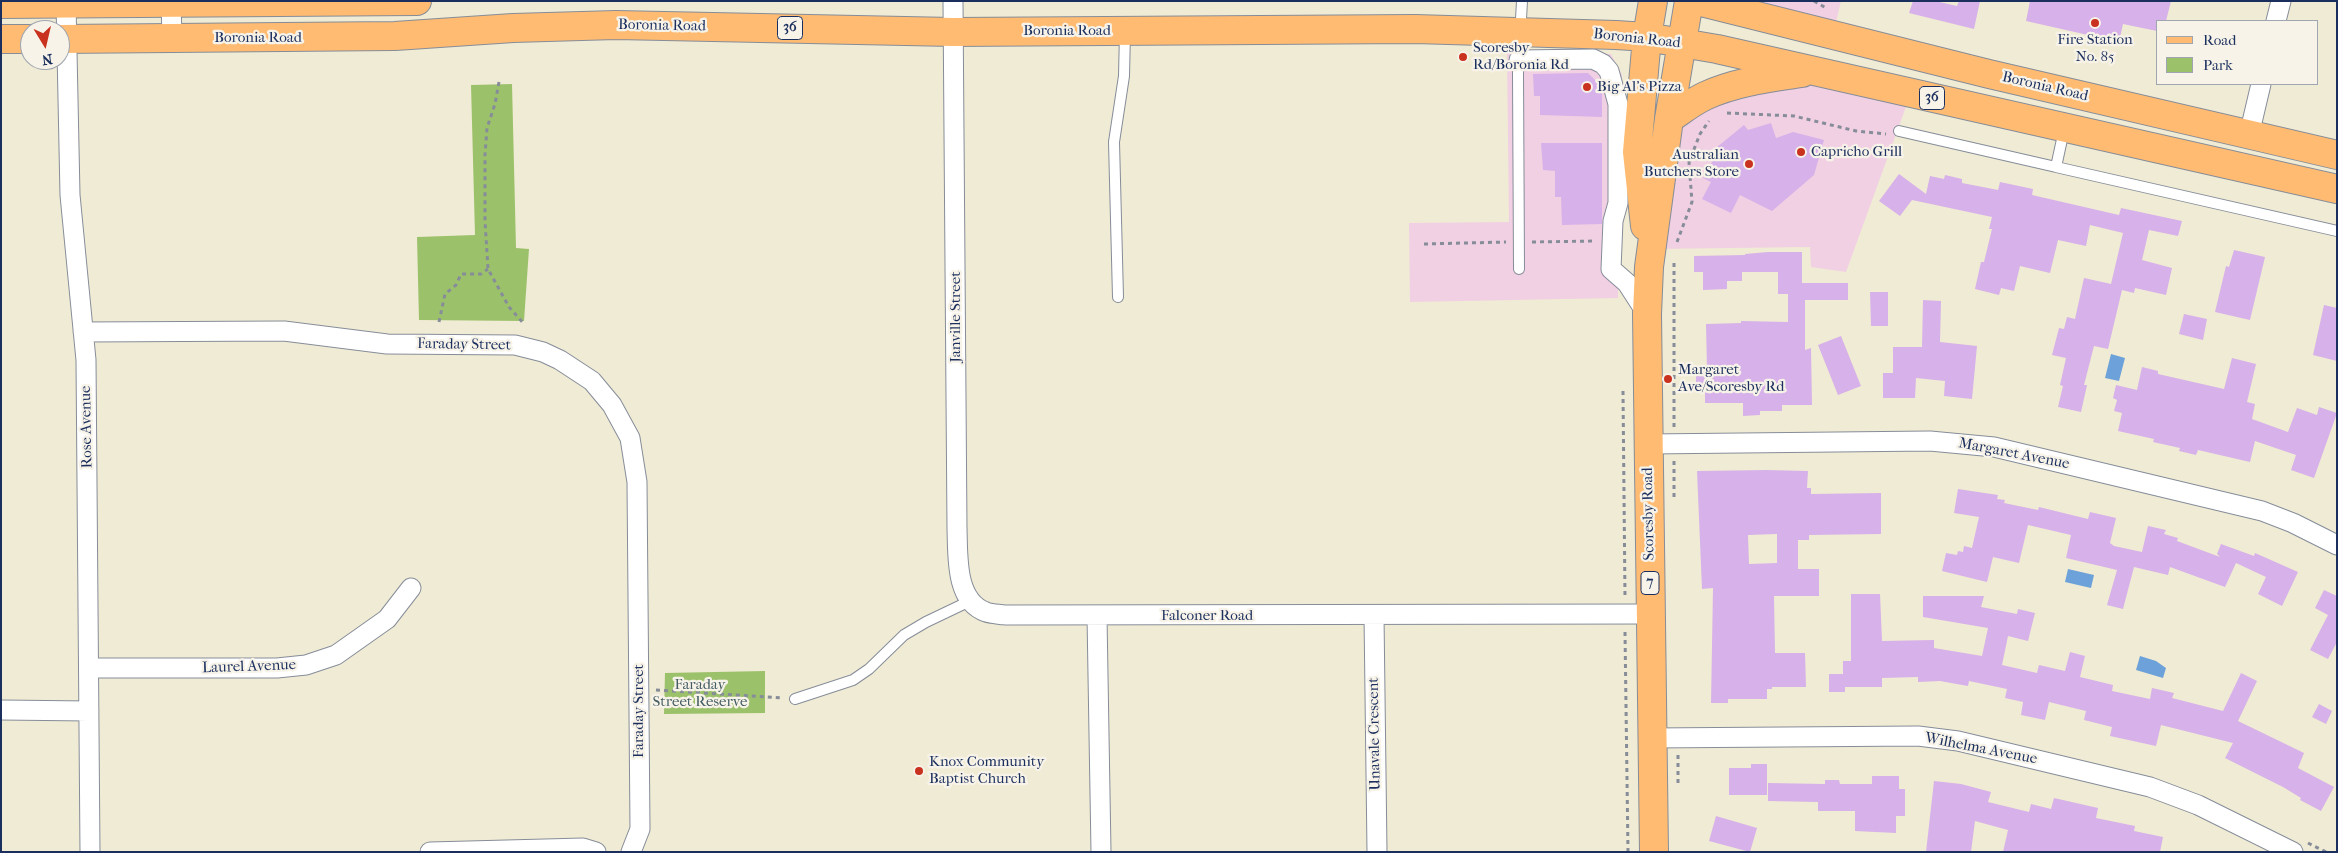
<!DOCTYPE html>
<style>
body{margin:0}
#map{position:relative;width:2338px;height:853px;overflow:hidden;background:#f0ebd4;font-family:"IM FELL French Canon",serif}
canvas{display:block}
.frame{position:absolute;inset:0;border:2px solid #1b2f5e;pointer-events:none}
.legend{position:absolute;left:2156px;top:20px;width:162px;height:65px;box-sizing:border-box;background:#f7f3e8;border:1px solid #9fa5b1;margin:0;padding:6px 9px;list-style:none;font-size:15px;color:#1b2f5e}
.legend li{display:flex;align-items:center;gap:10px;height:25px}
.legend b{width:25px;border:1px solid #9fa5b1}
.north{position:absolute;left:20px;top:20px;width:50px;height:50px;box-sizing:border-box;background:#f7f3e8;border:1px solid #9fa5b1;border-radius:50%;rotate:171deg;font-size:14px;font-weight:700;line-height:20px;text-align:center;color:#1b2f5e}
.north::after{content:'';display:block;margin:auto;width:18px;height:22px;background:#c8321e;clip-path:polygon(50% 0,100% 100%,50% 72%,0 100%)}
</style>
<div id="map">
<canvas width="2338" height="853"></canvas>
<div class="frame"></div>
<ul class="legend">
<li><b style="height:6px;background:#ffbb71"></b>Road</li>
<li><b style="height:14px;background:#9cc16b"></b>Park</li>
</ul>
<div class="north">N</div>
</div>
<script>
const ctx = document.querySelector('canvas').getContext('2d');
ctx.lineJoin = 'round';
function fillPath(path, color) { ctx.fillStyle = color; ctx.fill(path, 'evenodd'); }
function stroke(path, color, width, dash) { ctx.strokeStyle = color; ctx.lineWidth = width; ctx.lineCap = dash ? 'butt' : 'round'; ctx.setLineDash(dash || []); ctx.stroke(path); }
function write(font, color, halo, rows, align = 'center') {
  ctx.font = font + ' "IM FELL French Canon",serif'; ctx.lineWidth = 4.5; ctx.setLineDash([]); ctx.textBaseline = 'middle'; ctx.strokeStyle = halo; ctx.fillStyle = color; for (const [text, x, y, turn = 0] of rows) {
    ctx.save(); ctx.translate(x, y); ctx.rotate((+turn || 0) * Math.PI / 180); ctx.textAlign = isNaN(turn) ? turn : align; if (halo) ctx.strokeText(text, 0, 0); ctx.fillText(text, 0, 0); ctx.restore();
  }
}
fillPath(new Path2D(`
 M 1738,1 L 1841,1 L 1833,35 Z
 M 1507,52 L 1611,54 L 1622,75 L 1618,298 L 1410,302 L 1409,223 L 1509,222 Z
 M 1761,79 L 1911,93 L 1846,272 L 1811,267 L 1810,247 L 1652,249 L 1669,119 Z`), '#f1d0e3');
fillPath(new Path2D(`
 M 512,84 L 516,248 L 529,249 L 524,321 L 419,320 L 417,237 L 475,235 L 471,85 Z
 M 765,671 L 765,713 L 664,714 L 665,673 Z`), '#9cc16b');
fillPath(new Path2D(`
 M 2111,354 L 2125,358 L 2119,381 L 2105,378 Z
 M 2068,569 L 2094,575 L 2091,588 L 2065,582 Z
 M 2140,656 L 2156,661 L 2166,668 L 2163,678 L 2136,670 Z`), '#6da1d9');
fillPath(new Path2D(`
 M 1913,1 L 1935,1 L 1957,6 L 1959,1 L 1980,1 L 1974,29 L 1909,13 Z
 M 2030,1 L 2171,1 L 2166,21 L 2157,21 L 2157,31 L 2123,24 L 2119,42 L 2026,21 Z
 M 1588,73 L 1602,87 L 1602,117 L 1540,115 L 1540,96 L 1534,96 L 1533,74 Z
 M 1771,123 L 1776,138 L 1793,132 L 1824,140 L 1814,175 L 1772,211 L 1740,195 L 1731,213 L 1702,199 L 1711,182 L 1703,178 L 1715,157 L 1711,152 L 1744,125 L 1748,130 Z
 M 1541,143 L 1602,143 L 1602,224 L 1562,225 L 1561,197 L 1555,197 L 1555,171 L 1543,170 Z
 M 1899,174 L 1926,194 L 1930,176 L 1944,179 L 1945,175 L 1962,179 L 1962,183 L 1998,190 L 2000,182 L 2033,189 L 2032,195 L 2119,215 L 2121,208 L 2182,221 L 2178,236 L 2149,230 L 2142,260 L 2172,268 L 2166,295 L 2135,288 L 2134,293 L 2122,290 L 2108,349 L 2094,346 L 2084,385 L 2087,385 L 2081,412 L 2058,407 L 2063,386 L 2060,385 L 2066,358 L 2052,355 L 2059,328 L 2064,329 L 2067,317 L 2075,319 L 2084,278 L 2111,284 L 2123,233 L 2090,225 L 2086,246 L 2058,240 L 2050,273 L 2020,266 L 2014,291 L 2001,288 L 1999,295 L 1975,289 L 1981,262 L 1984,262 L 1992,229 L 1989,229 L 1992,217 L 1912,200 L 1900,216 L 1879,201 Z
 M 2234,250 L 2265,257 L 2250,320 L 2215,312 L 2226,266 L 2229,267 Z
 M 1768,252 L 1802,252 L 1802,283 L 1848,283 L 1848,300 L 1805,300 L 1805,350 L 1811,348 L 1812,405 L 1782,405 L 1782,411 L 1760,411 L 1760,415 L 1743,416 L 1743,403 L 1705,403 L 1705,386 L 1696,386 L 1696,370 L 1707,370 L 1706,324 L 1741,323 L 1741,321 L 1788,322 L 1788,294 L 1778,294 L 1778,272 L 1742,272 L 1742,281 L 1727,281 L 1727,289 L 1703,290 L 1703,272 L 1694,272 L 1694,256 L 1745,255 L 1745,254 Z
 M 1870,292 L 1888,292 L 1888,326 L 1871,326 Z
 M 1923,300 L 1941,301 L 1940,342 L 1977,346 L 1972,399 L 1944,396 L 1945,381 L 1916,378 L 1915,398 L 1883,398 L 1883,373 L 1893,373 L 1893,347 L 1922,347 Z
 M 2324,305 L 2337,308 L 2337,361 L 2313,355 Z
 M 2184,314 L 2207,319 L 2203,340 L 2179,334 Z
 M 1841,336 L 1861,386 L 1838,395 L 1818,345 Z
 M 2232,358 L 2256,364 L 2247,402 L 2255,404 L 2252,419 L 2288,432 L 2297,408 L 2317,415 L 2319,407 L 2337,413 L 2314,478 L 2291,470 L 2296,455 L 2255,441 L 2250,462 L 2198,450 L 2196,455 L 2179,451 L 2180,448 L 2153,442 L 2154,439 L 2118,431 L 2122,413 L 2114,411 L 2117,400 L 2113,398 L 2116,385 L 2137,390 L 2142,367 L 2158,371 L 2158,374 L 2224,389 Z
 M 1767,470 L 1808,471 L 1807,488 L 1811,488 L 1811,494 L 1881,493 L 1881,534 L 1809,535 L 1809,540 L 1798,540 L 1798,569 L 1819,569 L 1819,596 L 1774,596 L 1775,653 L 1805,653 L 1806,687 L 1772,687 L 1772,689 L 1767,689 L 1767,699 L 1728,699 L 1728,703 L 1711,703 L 1713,588 L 1702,589 L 1697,471 ZM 1777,534 L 1777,563 L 1749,564 L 1748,535 Z
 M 1958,489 L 1998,495 L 1997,499 L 2005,500 L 2004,503 L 2038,510 L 2039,507 L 2088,519 L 2090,512 L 2116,518 L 2110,543 L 2114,546 L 2142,552 L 2148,526 L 2166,530 L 2164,534 L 2178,538 L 2177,541 L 2220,557 L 2217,554 L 2221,544 L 2254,556 L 2255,553 L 2298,572 L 2282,606 L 2258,594 L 2266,577 L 2236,563 L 2225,587 L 2170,567 L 2168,575 L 2134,567 L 2123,609 L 2107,605 L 2117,570 L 2066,558 L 2071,535 L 2028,525 L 2019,563 L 1993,557 L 1987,582 L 1942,571 L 1946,553 L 1957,555 L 1958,551 L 1963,552 L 1964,546 L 1972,548 L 1979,517 L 1954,513 Z
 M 2324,590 L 2337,596 L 2337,642 L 2328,659 L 2310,650 L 2328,615 L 2315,608 Z
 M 1851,594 L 1880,594 L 1882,641 L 1934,640 L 1934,648 L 1982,656 L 1988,628 L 1923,617 L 1923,596 L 1984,596 L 1981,607 L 2017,614 L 2018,609 L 2035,613 L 2028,641 L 2008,636 L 2002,665 L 2037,673 L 2039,665 L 2065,671 L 2070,652 L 2085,656 L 2080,677 L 2113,685 L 2112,691 L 2150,699 L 2152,688 L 2174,693 L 2172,698 L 2223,711 L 2241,673 L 2257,681 L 2238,721 L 2304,753 L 2298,768 L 2334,787 L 2321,811 L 2300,800 L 2301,798 L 2283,787 L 2225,758 L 2233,743 L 2161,725 L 2156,746 L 2110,736 L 2112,727 L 2084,720 L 2086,711 L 2049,702 L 2045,720 L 2021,715 L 2023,702 L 2005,698 L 2007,689 L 1969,681 L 1968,686 L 1940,681 L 1918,682 L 1918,677 L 1882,678 L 1882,687 L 1845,687 L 1845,692 L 1829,692 L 1829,674 L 1843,674 L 1843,661 L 1851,661 Z
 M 2319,704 L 2332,711 L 2326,724 L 2312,717 Z
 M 1751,764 L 1767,764 L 1767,795 L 1729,795 L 1729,768 L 1751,768 Z
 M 1872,776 L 1899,776 L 1899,789 L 1905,789 L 1905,816 L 1896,816 L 1896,833 L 1855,831 L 1855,811 L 1818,811 L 1818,802 L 1768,801 L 1768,783 L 1825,784 L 1825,780 L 1839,780 L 1840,784 L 1872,784 Z
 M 1934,781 L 1961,784 L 1991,792 L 1988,802 L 2029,812 L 2031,804 L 2051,809 L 2054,798 L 2098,808 L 2096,818 L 2135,826 L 2134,831 L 2163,837 L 2160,852 L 2003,852 L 2008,830 L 1975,821 L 1971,852 L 1926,852 Z
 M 1716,816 L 1757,828 L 1750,852 L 1709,841 Z`), '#d7b1e9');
const service = new Path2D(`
 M 1899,131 L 2056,167 L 2064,130
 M 2056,167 L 2337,231
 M 1519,269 L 1518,73 L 1522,1
 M 1118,297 L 1114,142 L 1124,76 L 1125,32
 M 795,699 L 853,680 L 869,669 L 904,635 L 926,622 L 970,601`);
const minor = new Path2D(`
 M 171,1 L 172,38
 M 953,1 L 957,529 C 958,556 955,601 986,612 C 991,614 999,614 1005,615 L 1651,614
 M 66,3 L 70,195 L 86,360 L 90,852
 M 2276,21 L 2281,1
 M 1519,60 L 1593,59 L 1603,64 L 1609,71 L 1618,104 L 1618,203 L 1613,221 L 1611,269 L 1627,283 L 1647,314
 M 2249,135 L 2261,84
 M 83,332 L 284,331 L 387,344 L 515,345 L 543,352 L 560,360 L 592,381 L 612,405 L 630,438 L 637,482 L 640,829 L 631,852
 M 1648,444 L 1930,441 L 1994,447 L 2262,511 L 2293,523 L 2337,545
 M 1374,615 L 1377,852
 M 1097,616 L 1101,852
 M 89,668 L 277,668 L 306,665 L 336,655 L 387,619 L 411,588
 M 1,710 L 89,711
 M 1651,738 L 1918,736 L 1958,741 L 2150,787 L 2198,805 L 2293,852
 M 430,852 L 583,848 L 596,852`);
const primary = new Path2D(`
 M 1697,1 L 1989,74 L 2337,155
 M 1,4 L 417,1
 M 1,39 L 30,39
 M 60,39 L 395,36 L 513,28 L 616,25 L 953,32 L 1415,29 L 1616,35 L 1647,37 L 1717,49 L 2337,189
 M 1669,119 C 1681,111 1692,102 1705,96 C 1735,82 1769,78 1802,73
 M 1645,226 L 1637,152 L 1647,37 L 1653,1
 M 1654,852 L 1647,314 L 1649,267 L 1669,119 L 1689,1`);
stroke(service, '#868d99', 12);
stroke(minor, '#868d99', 21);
stroke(primary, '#868d99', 30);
stroke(new Path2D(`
 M 1814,1 L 1826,8
 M 499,82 L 495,104 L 487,128 L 485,155 L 485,221 L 488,269 L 509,307 L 524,324
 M 1727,113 L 1794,116 L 1856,131 L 1886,134
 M 1532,242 L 1596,241
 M 1677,242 L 1692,202 L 1689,162 L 1700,134 L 1709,121
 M 1424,244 L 1506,242
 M 1674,263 L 1674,427
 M 439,322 L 445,294 L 456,285 L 461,274 L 481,274 L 488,269
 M 1623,391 L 1625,597
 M 1674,497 L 1674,460
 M 1625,632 L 1628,852
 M 656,690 L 782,698
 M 1678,755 L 1678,786
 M 2308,843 L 2326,852`), '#868d99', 3, [4, 4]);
stroke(service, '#fff', 10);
stroke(minor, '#fff', 19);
stroke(primary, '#ffbb71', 28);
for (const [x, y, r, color] of [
 [2095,23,5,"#c8321e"],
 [1463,57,5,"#c8321e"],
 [1587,87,5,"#c8321e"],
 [1801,152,5,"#c8321e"],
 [1749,164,5,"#c8321e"],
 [1668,379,5,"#c8321e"],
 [919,771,5,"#c8321e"]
]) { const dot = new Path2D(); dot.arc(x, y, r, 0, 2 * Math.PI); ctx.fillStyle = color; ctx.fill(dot); stroke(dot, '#f7f3e8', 2); }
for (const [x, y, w] of [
 [790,28,25],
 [1932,98,25],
 [1650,583,18]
]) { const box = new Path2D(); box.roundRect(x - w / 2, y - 11.5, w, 23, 4); ctx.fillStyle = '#f7f3e8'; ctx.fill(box); stroke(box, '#1b2f5e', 1); }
write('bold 14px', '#1b2f5e', null, [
 ["36",790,28],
 ["36",1932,98],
 ["7",1650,583]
]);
write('15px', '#1b2f5e', '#f7f3e8', [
 ["Boronia Road",662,26,1],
 ["Boronia Road",1067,31],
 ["Boronia Road",258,38],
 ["Boronia Road",1637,39,6],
 ["Boronia Road",2045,87,13],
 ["Janville Street",956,317,-90],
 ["Faraday Street",464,345,1],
 ["Rose Avenue",87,427,-91],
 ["Margaret Avenue",2014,454,11],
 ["Scoresby Road",1649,514,-91],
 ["Falconer Road",1207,616],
 ["Laurel Avenue",249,667,-2],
 ["Faraday Street",639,711,-90],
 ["Unavale Crescent",1375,734,-91],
 ["Wilhelma Avenue",1981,749,11]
]);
write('15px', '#1b2f5e', '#f7f3e8', [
 ["Fire Station",2095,40,"center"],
 ["No. 85",2095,57,"center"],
 ["Scoresby",1473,48],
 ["Rd/Boronia Rd",1473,65],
 ["Big Al's Pizza",1597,87],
 ["Capricho Grill",1811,152],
 ["Australian",1739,155,"right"],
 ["Butchers Store",1739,172,"right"],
 ["Margaret",1678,370],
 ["Ave/Scoresby Rd",1678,387],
 ["Knox Community",929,762],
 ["Baptist Church",929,779]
], 'left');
write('15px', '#425b62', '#f7f3e8', [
 ["Faraday",700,685],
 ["Street Reserve",700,702]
]);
</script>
